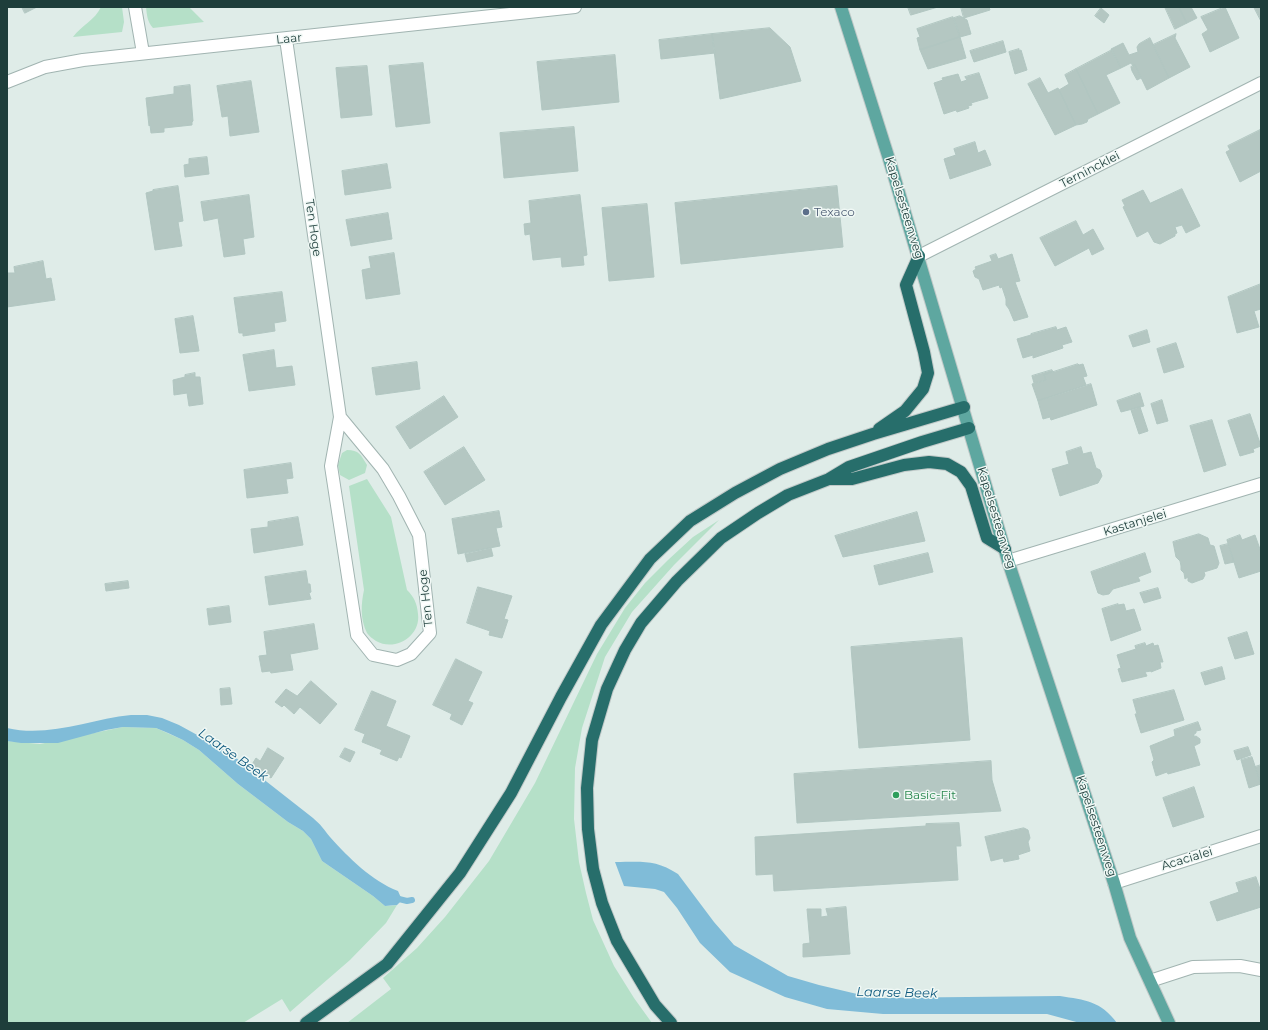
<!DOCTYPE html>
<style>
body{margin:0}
#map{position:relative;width:1268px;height:1030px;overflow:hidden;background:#dfece8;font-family:Montserrat,sans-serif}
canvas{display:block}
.frame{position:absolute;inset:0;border:8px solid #1e3e3b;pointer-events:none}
</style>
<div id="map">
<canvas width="1268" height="1030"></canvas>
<div class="frame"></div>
</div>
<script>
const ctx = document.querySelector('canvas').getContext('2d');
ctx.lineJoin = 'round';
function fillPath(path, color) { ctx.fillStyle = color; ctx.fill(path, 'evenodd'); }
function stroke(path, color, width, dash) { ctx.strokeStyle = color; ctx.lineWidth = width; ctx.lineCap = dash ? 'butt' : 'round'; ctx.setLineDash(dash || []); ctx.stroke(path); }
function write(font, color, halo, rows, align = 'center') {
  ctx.font = font + ' Montserrat,sans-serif'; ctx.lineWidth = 3; ctx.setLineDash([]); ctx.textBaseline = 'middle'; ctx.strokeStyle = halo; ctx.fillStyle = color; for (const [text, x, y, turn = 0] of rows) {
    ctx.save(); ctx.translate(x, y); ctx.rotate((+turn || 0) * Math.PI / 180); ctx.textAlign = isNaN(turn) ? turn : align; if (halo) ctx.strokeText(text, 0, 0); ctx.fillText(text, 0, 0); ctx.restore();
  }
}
fillPath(new Path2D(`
 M 101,7 L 122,7 L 124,22 L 122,32 L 73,37 C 81,26 95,20 101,7 Z
 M 146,7 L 189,7 L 204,22 L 153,28 C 147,21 147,15 146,7 Z
 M 347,450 C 359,450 361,455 367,465 L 365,473 L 349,480 L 340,475 L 338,465 L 342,453 Z
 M 367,479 L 391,517 L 407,590 C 414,597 417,603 418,614 C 421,636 395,652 376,641 C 373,639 369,636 367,633 C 360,619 361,604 364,590 L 349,486 Z
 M 719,520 L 674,565 L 632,612 L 605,657 L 582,728 L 575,768 L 574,819 L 579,862 L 586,893 L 593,920 L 614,966 L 634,998 L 652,1023 L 347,1023 L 391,989 L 383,978 L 417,948 L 445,917 L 489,861 L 535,783 L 597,654 L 625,608 L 645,583 L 668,560 L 693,537 Z
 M 123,727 L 156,728 L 183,740 L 199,750 L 238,784 L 288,822 L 303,831 L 311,839 L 322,861 L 373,896 L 385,906 L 390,906 L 397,905 L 386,923 L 350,960 L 290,1012 L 282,999 L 243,1023 L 7,1023 L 7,741 L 40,744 Z`), '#b5e0c8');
fillPath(new Path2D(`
 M 131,715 L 147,715 L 162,718 L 179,725 L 221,748 L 239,760 L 313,818 C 316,821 320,824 322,827 C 325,830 327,834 330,837 C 349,858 372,881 398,891 L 402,900 L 397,905 L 385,906 L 373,896 L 322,861 L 311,839 L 303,831 L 288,822 L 238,784 L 199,750 L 183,740 L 168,733 L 156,728 L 123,727 L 106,730 L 58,743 L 21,743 L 7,741 L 7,728 C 49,738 90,719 131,715 Z
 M 615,862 C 641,862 655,859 678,874 L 714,922 L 734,945 L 788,976 L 819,985 L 874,998 L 1060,996 C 1085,1000 1101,1001 1117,1023 L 1080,1023 L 1047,1014 L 883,1014 L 827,1009 L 785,997 L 730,972 L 700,943 L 677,908 L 664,892 L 655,889 L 624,886 Z`), '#80bcd8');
stroke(new Path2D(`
 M 395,898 L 407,901 L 412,900`), '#80bcd8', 6);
const building = new Path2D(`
 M 22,7 L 37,7 L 25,13 Z
 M 908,7 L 938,7 L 911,15 Z
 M 961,7 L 989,7 L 990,10 L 964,18 Z
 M 1165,7 L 1179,7 L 1187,23 L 1175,29 Z
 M 1179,7 L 1191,7 L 1197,18 L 1187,23 Z
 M 1225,7 L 1239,38 L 1210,52 L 1202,34 L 1208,30 L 1201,17 Z
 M 1254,7 L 1261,7 L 1261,21 Z
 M 1101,8 L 1109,15 L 1104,23 L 1095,16 Z
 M 960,16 L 967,20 L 971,34 L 960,37 L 954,18 Z
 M 953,17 L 960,37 L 920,50 L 917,38 L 920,37 L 917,29 Z
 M 770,28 L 790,47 L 801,81 L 720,99 L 712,34 Z
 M 712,34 L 715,53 L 661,59 L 659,40 Z
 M 1176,34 L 1175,38 L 1190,67 L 1169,78 L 1153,45 Z
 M 960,37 L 966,58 L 928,69 L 920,50 Z
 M 1150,38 L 1169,78 L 1147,90 L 1135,65 L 1133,66 L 1131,63 L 1121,68 L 1111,49 L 1123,43 L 1129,55 L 1138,52 L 1137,47 L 1139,44 Z
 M 1003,41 L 1006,52 L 974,62 L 970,51 Z
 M 1019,49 L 1019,51 L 1021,50 L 1027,70 L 1015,74 L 1009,52 Z
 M 1112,50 L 1121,68 L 1106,75 L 1120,103 L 1098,114 L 1076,69 Z
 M 615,55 L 619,102 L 542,110 L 537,62 Z
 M 423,63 L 430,123 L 396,127 L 389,66 Z
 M 1135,65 L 1141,78 L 1137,80 L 1132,71 L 1131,67 Z
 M 367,66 L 372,115 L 341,118 L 336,68 Z
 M 1076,69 L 1098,114 L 1088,119 L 1087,122 L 1082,124 L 1076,125 L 1059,90 L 1069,84 L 1065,75 Z
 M 979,73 L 988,98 L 971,103 L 972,105 L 968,106 L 969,108 L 957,112 L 956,110 L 944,114 L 934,83 L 943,80 L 942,78 L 958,74 L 961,82 L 967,80 L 965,77 Z
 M 1040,78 L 1048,93 L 1058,88 L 1076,125 L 1055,135 L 1028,84 Z
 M 251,81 L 259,132 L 230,136 L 228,116 L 222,117 L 217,86 Z
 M 190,85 L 193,121 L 192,122 L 192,125 L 164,128 L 164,132 L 151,133 L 150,125 L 149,126 L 146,98 L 174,94 L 174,87 Z
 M 574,127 L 578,171 L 504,178 L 500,133 Z
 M 1260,130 L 1261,171 L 1240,182 L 1226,152 L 1230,150 L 1228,146 Z
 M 975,142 L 978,153 L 985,150 L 991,165 L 950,179 L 944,159 L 956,155 L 954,149 Z
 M 207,157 L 209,174 L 185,177 L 184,165 L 189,164 L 189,159 Z
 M 387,164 L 391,188 L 345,195 L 342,171 Z
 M 178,186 L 183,221 L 178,222 L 182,246 L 155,250 L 146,193 L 153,191 L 153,190 Z
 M 837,186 L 843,247 L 681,264 L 675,203 Z
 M 1182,189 L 1200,226 L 1186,233 L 1182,225 L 1175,227 L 1177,233 L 1175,234 L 1175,236 L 1160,244 L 1154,242 L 1148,231 L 1137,237 L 1123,207 L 1125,206 L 1122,200 L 1143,190 L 1150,203 Z
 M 249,195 L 254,237 L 243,239 L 245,254 L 224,257 L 218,218 L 204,221 L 201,202 Z
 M 580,195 L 587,255 L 583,256 L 584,265 L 562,267 L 561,257 L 533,260 L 530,234 L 525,235 L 524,224 L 531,223 L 529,201 Z
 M 647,204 L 654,277 L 609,281 L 602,208 Z
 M 388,213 L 392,239 L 351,246 L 346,220 Z
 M 1076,221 L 1083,235 L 1093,229 L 1104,249 L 1092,255 L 1089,248 L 1055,266 L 1040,238 Z
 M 394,253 L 400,294 L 366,299 L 362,270 L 371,268 L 369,257 Z
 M 996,254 L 998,259 L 1012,254 L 1020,281 L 1015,282 L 1028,317 L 1014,321 L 1009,309 L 1006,305 L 1006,299 L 1002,287 L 1000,288 L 999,285 L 983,290 L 979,279 L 975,277 L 973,271 L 976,269 L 975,267 L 992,261 L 990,256 Z
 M 43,261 L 46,279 L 51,278 L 55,300 L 7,307 L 7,273 L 15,273 L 14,267 Z
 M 1261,284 L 1261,309 L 1254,311 L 1259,327 L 1237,333 L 1228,297 Z
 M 282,292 L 286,321 L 274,323 L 275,331 L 243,336 L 243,333 L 239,333 L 234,298 Z
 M 193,316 L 199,351 L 180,353 L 175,319 Z
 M 1056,327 L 1057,330 L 1066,327 L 1072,342 L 1062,345 L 1063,348 L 1033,358 L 1033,355 L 1023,358 L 1017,339 L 1031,335 L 1031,334 Z
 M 1147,330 L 1150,342 L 1133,347 L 1129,336 Z
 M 1176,343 L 1184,367 L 1164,373 L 1157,349 Z
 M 274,350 L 276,368 L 292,366 L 295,385 L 249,391 L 243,355 Z
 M 417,362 L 420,389 L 376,395 L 372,368 Z
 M 1078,364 L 1079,365 L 1083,364 L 1087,376 L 1083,377 L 1086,385 L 1038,401 L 1032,384 L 1046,380 L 1044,375 Z
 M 1052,370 L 1053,372 L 1044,375 L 1046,380 L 1034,383 L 1032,376 Z
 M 195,373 L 195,377 L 200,377 L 203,404 L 189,406 L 187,393 L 174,395 L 173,380 L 185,377 L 185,375 Z
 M 1091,384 L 1097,405 L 1051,420 L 1050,417 L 1043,419 L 1038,401 Z
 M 1140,393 L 1144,406 L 1121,412 L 1117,401 Z
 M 444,396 L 458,417 L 410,449 L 396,427 Z
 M 1162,400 L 1168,421 L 1157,424 L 1151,404 Z
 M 1140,407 L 1148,431 L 1139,434 L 1131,410 Z
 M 1250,414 L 1261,446 L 1253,449 L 1254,452 L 1240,456 L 1228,421 Z
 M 1212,420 L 1226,465 L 1204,472 L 1190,426 Z
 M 464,447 L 485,480 L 445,505 L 424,472 Z
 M 1081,447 L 1083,454 L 1091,452 L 1096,468 L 1100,470 L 1102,476 L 1098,483 L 1060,496 L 1052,469 L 1069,464 L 1066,452 Z
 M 291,463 L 293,478 L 286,479 L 288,493 L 247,498 L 244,470 Z
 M 499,511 L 502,527 L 496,528 L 500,546 L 458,554 L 452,519 Z
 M 917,512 L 925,541 L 843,557 L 835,536 Z
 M 298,517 L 303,545 L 254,553 L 251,529 L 268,527 L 268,522 Z
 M 1199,534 L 1208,538 L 1210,545 L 1214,546 L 1219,563 L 1217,568 L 1204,572 L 1205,575 L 1203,579 L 1192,583 L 1188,581 L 1188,577 L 1185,579 L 1184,573 L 1181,570 L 1181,566 L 1180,561 L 1176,557 L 1173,542 Z
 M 1240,535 L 1242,540 L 1255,535 L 1261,552 L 1261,571 L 1239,578 L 1227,540 Z
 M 1228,544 L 1234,562 L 1225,564 L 1220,546 Z
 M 491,548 L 493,556 L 467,562 L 465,554 Z
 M 928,553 L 933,572 L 879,585 L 874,566 Z
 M 1145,553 L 1151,572 L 1138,577 L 1140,581 L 1113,589 L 1109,594 L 1103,595 L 1098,593 L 1091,572 Z
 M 306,571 L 308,584 L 310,584 L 311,592 L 309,593 L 311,599 L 269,605 L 265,577 Z
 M 128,581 L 129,588 L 106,591 L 105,584 Z
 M 478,587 L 512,596 L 504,619 L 508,620 L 502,638 L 489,635 L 490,631 L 467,623 Z
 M 1158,588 L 1161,598 L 1144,603 L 1140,593 Z
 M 1118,604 L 1118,605 L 1124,604 L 1126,611 L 1134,609 L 1141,630 L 1111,641 L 1102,609 Z
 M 229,606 L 231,622 L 209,625 L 207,609 Z
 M 314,624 L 318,649 L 290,654 L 293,670 L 271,673 L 270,671 L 262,672 L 259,656 L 267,655 L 264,632 Z
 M 1247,632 L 1254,654 L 1235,659 L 1228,638 Z
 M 962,638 L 970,740 L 859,748 L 851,647 Z
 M 1145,643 L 1146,646 L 1153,643 L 1154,646 L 1158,645 L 1163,662 L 1160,662 L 1161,668 L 1151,672 L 1151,671 L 1145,672 L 1147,676 L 1122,682 L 1118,669 L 1121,668 L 1117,655 L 1136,649 L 1135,646 Z
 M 456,659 L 482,672 L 468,701 L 473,703 L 462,725 L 450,719 L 452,714 L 433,705 Z
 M 1222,667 L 1225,679 L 1205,685 L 1201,673 Z
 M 311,681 L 337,704 L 320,724 L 300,707 L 294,714 L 284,705 L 282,707 L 275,702 L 286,689 L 297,696 Z
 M 230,688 L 232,704 L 221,705 L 220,689 Z
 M 1174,690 L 1184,720 L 1141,733 L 1135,714 L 1137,714 L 1133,700 Z
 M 372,691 L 396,701 L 386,726 L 410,736 L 401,758 L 399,757 L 397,761 L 380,754 L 382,750 L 362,742 L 365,734 L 355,730 Z
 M 1198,722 L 1201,730 L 1196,731 L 1196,733 L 1194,734 L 1194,737 L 1196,736 L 1200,739 L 1200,743 L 1194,746 L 1200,765 L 1168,774 L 1167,772 L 1156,776 L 1152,762 L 1154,760 L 1150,746 L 1175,736 L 1174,730 Z
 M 1248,747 L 1251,755 L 1237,760 L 1234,751 Z
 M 268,748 L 284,758 L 271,778 L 251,766 L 256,758 L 260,761 Z
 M 345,748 L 355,752 L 350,762 L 340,757 Z
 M 1252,757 L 1261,784 L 1249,788 L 1241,760 Z
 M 991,761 L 992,780 L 1001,811 L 797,823 L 794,774 Z
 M 1261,765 L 1261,784 L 1255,767 Z
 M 1194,787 L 1204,817 L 1173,827 L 1163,798 Z
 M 959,823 L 961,846 L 956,846 L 958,880 L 774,891 L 773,874 L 756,875 L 755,837 L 926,826 L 926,824 Z
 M 1024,828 L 1028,830 L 1030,838 L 1028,842 L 1030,851 L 1018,855 L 1019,859 L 1004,862 L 1003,858 L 991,861 L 985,837 Z
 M 1256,877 L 1261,892 L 1261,907 L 1217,921 L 1210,902 L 1239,892 L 1236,883 Z
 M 846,907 L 850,954 L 803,957 L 803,944 L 810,943 L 807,909 L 821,909 L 821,917 L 828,916 L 826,909 Z`);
fillPath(building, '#b4c7c2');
stroke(building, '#b1c6c1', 1);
const lane = new Path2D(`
 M 1150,981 L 1193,967 L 1240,966 L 1261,970`);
const street = new Path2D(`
 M 135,7 L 143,53
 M 286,39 L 340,417 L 331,466 L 357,635 L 373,655 L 397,660 L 411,654 L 430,633 L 419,535 L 399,496 L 383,469 L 340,417
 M 7,82 L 45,67 L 83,60 L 575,7
 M 919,256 L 1261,83
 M 1008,561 L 1261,484
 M 1114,883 L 1261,836`);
const primary = new Path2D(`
 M 841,7 L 889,159 L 1008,561 L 1114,883 L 1130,938 L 1169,1023`);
const highway = new Path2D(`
 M 879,429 L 905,411 L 923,389 L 928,373 L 924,352 L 906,285 L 919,256
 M 830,479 L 852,479 L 904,465 L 929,462 L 947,464 L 961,472 L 971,486 L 987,538 L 1005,549
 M 306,1023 L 387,964 L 460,873 L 511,793 L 561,697 L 601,625 L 650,559 L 690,521 L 735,493 L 780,469 L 828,449 L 873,434 L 964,407
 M 671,1023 L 655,1005 L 617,941 L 602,903 L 593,869 L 588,829 L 587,788 L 592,740 L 607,689 L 625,650 L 641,623 L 677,581 L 721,538 L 758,513 L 788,495 L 829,479 L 849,467 L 922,442 L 969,428`);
stroke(lane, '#a1b4b1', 14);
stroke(street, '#a1b4b1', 14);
stroke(primary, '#c0c9c8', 14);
stroke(highway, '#c0c9c8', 14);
stroke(lane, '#fff', 12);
stroke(street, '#fff', 12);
stroke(primary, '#5ea7a0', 12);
stroke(highway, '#276e6b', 12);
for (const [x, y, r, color] of [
 [806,212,4,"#5c6f8a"],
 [896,795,4,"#2e9e5b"]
]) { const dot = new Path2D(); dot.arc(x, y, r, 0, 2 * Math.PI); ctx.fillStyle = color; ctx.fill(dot); stroke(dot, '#f0f8f5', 1.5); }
write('12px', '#1e3e3b', '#f0f8f5', [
 ["Laar",289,39,-6],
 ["Ternincklei",1090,170,-27],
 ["Kapelsesteenweg",904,208,73],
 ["Ten Hoge",313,228,82],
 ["Kapelsesteenweg",996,518,73],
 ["Kastanjelei",1135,523,-17],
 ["Ten Hoge",426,598,-96],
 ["Kapelsesteenweg",1096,826,72],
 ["Acacialei",1187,859,-17]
]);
write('12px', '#4e5e75', '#f0f8f5', [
 ["Texaco",814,212]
], 'left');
write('12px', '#27864d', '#f0f8f5', [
 ["Basic-Fit",904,795]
], 'left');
write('italic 13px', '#125c80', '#f0f8f5', [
 ["Laarse Beek",233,755,35],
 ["Laarse Beek",897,993,1]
]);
</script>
